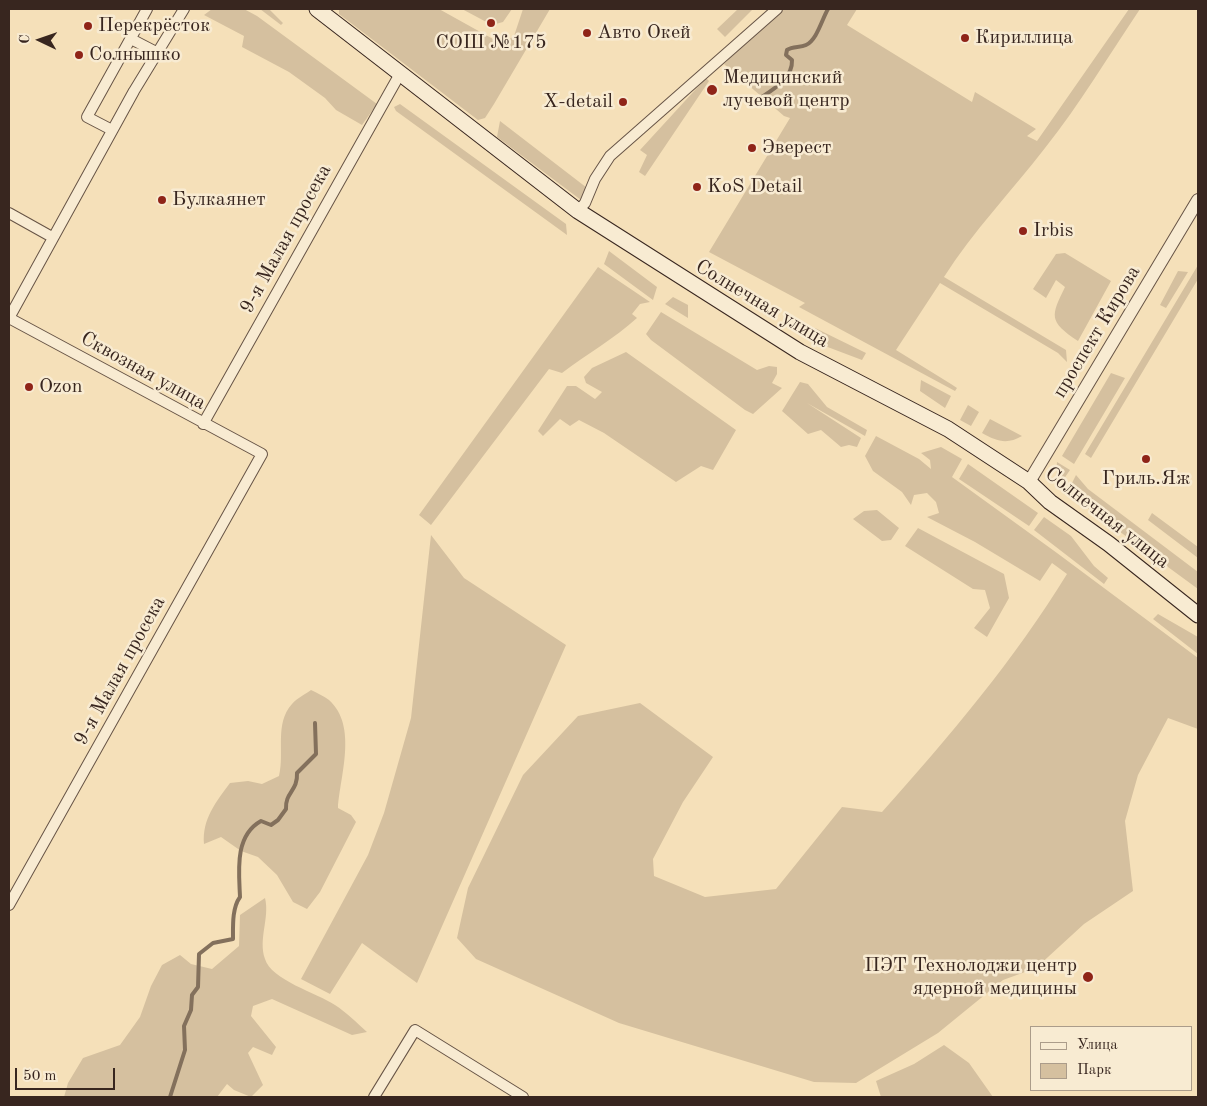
<!DOCTYPE html>
<meta charset="utf-8">
<style>
body{margin:0}
#map{position:relative;width:1207px;height:1106px;overflow:hidden;background:#f5e0b9;font-family:"Old Standard TT",serif}
canvas{display:block}
.frame{position:absolute;inset:0;border:10px solid #38261f;pointer-events:none}
.legend{position:absolute;left:1030px;top:1026px;width:162px;height:65px;box-sizing:border-box;background:#f8ebd2;border:1px solid #ab9c8a;margin:0;padding:6px 9px;list-style:none;font-size:15px;color:#38261f}
.legend li{display:flex;align-items:center;gap:10px;height:25px}
.legend b{width:25px;border:1px solid #ab9c8a}
.north{position:absolute;left:15px;top:15px;width:50px;height:50px;-webkit-text-stroke:4px #f8ebd2;paint-order:stroke;rotate:273deg;font-size:14px;font-weight:700;line-height:20px;text-align:center;color:#38261f}
.north::after{content:'';display:block;margin:auto;width:18px;height:22px;background:#38261f;clip-path:polygon(50% 0,100% 100%,50% 72%,0 100%)}
.scale{position:absolute;left:15px;top:1068px;width:100px;height:22px;box-sizing:border-box;border:2px solid #38261f;border-top:0;padding-left:6px;font-size:15px;line-height:18px;white-space:nowrap;color:#38261f;-webkit-text-stroke:4px #f8ebd2;paint-order:stroke}
</style>
<div id="map">
<canvas width="1207" height="1106"></canvas>
<div class="frame"></div>
<ul class="legend">
<li><b style="height:6px;background:#f8ebd2"></b>Улица</li>
<li><b style="height:14px;background:#d5c09f"></b>Парк</li>
</ul>
<div class="north">С</div>
<div class="scale">50 m</div>
</div>
<script>
const ctx = document.querySelector('canvas').getContext('2d');
ctx.lineJoin = 'round';
function fillPath(path, color) { ctx.fillStyle = color; ctx.fill(path, 'evenodd'); }
function stroke(path, color, width, dash) { ctx.strokeStyle = color; ctx.lineWidth = width; ctx.lineCap = dash ? 'butt' : 'round'; ctx.setLineDash(dash || []); ctx.stroke(path); }
function write(font, color, halo, rows, align = 'center') {
  ctx.font = font + ' "Old Standard TT",serif'; ctx.lineWidth = 5; ctx.setLineDash([]); ctx.textBaseline = 'middle'; ctx.strokeStyle = halo; ctx.fillStyle = color; for (const [text, x, y, turn = 0] of rows) {
    ctx.save(); ctx.translate(x, y); ctx.rotate((+turn || 0) * Math.PI / 180); ctx.textAlign = isNaN(turn) ? turn : align; if (halo) ctx.strokeText(text, 0, 0); ctx.fillText(text, 0, 0); ctx.restore();
  }
}
fillPath(new Path2D(`
 M 212,9 L 244,9 L 257,16 L 377,104 L 362,125 L 336,110 L 325,98 L 289,72 L 242,47 L 244,36 L 204,15 Z
 M 260,9 L 269,9 L 283,23 L 281,25 Z
 M 339,9 L 439,9 L 502,44 L 514,36 L 523,9 L 550,9 L 494,104 L 485,118 L 478,120 L 339,14 Z
 M 462,9 L 512,9 L 503,22 L 492,25 Z
 M 738,9 L 753,9 L 725,37 L 717,29 Z
 M 779,9 L 857,9 L 847,25 L 972,102 L 975,92 L 1036,129 L 1027,136 L 1037,141 L 1129,9 L 1140,9 C 1109,55 1080,104 1045,148 C 1012,191 973,231 944,277 L 1066,350 L 1067,362 L 1058,353 L 940,283 L 896,350 L 951,384 L 957,388 L 955,391 L 799,307 L 805,303 L 709,252 L 790,118 L 784,116 L 724,64 Z
 M 706,78 L 709,81 L 645,176 L 639,172 L 647,155 L 640,150 Z
 M 400,104 L 566,224 L 567,235 L 396,111 L 394,107 Z
 M 500,121 L 591,191 L 585,203 L 497,137 Z
 M 609,251 L 657,287 L 653,300 L 604,264 Z
 M 1065,253 L 1111,281 L 1078,341 C 1048,321 1051,316 1065,287 L 1056,280 L 1046,298 L 1033,289 L 1056,254 Z
 M 1198,265 L 1198,279 L 1091,458 L 1085,454 Z
 M 598,267 L 650,302 L 640,304 L 632,314 L 637,318 C 614,339 587,354 562,373 L 549,369 L 431,525 L 419,515 Z
 M 1178,271 L 1188,272 L 1166,308 L 1160,305 Z
 M 673,297 L 688,305 L 688,318 L 665,304 Z
 M 661,312 L 757,370 L 769,366 L 777,367 L 777,374 L 772,383 L 782,388 L 753,414 L 745,410 L 651,340 L 646,334 Z
 M 815,328 L 866,353 L 862,360 L 817,343 Z
 M 626,352 L 736,430 L 713,470 L 701,466 L 676,482 L 604,433 L 579,420 L 570,426 L 560,419 L 543,436 L 538,431 L 567,386 L 576,386 L 595,399 L 602,392 L 586,383 L 584,377 L 592,368 Z
 M 1111,373 L 1125,378 L 1074,464 L 1062,456 Z
 M 921,380 L 951,396 L 945,408 L 920,391 Z
 M 800,382 L 808,384 L 827,407 L 867,430 L 865,436 L 807,403 L 861,438 L 857,447 L 849,445 L 841,447 L 821,430 L 808,434 L 782,411 Z
 M 968,405 L 979,412 L 971,426 L 960,420 Z
 M 990,419 L 1022,436 C 1007,445 996,441 982,433 Z
 M 876,436 L 919,459 L 931,469 L 930,460 L 921,453 L 941,447 L 962,459 L 952,477 L 1057,553 L 1198,658 L 1198,729 L 1168,718 L 1138,775 L 1125,821 L 1133,891 L 1084,924 L 1036,968 L 1003,980 L 938,1033 L 856,1083 L 814,1082 L 619,1023 L 476,959 L 457,938 L 468,888 L 523,775 L 578,716 L 640,703 L 713,757 L 683,802 L 653,859 L 654,876 L 705,897 L 776,889 L 842,807 L 882,812 C 949,737 1015,659 1067,574 L 1052,563 L 1040,581 L 975,542 L 927,517 L 939,513 L 936,502 L 927,493 L 914,495 L 911,505 L 902,492 L 873,471 L 865,456 Z
 M 1057,462 L 1070,470 L 1059,486 L 1056,480 Z
 M 968,464 L 1038,513 L 1029,526 L 959,479 Z
 M 1076,475 L 1088,489 L 1198,572 L 1198,589 L 1067,493 Z
 M 877,510 L 899,528 L 891,540 L 882,541 L 853,519 L 864,511 Z
 M 1152,513 L 1198,547 L 1198,558 L 1148,520 Z
 M 1044,517 L 1071,536 L 1094,566 L 1108,578 L 1104,584 L 1034,530 Z
 M 918,528 L 1004,574 L 1009,598 L 987,637 L 974,628 L 990,608 L 985,590 L 973,589 L 905,546 Z
 M 431,535 L 464,578 L 566,645 L 417,983 L 362,943 L 330,994 L 301,979 L 368,855 L 384,813 L 411,718 Z
 M 1158,614 L 1198,637 L 1198,654 L 1153,619 Z
 M 311,690 C 317,693 324,696 329,700 C 358,726 340,776 338,808 L 351,815 L 356,822 L 320,892 L 307,909 L 293,902 L 277,875 L 258,857 L 241,851 L 221,837 L 204,844 C 202,819 216,802 230,783 L 248,781 L 262,784 L 279,776 C 285,752 274,724 292,704 C 297,698 306,694 311,690 Z
 M 265,898 C 270,918 258,939 265,959 C 271,980 317,993 335,1005 C 346,1012 357,1023 367,1032 L 352,1035 L 272,999 L 253,1006 L 251,1016 L 276,1047 L 272,1055 L 253,1047 L 248,1053 L 263,1085 L 251,1097 L 234,1090 L 227,1084 L 217,1097 L 64,1097 L 68,1083 L 83,1058 L 120,1045 L 140,1017 L 151,986 L 162,965 L 180,955 L 191,964 L 212,969 L 239,946 L 240,915 Z
 M 944,1045 L 969,1063 L 993,1097 L 881,1097 L 876,1081 L 914,1064 Z`), '#d5c09f');
stroke(new Path2D(`
 M 756,101 C 770,91 793,80 792,60 L 786,55 L 787,50 C 793,46 800,48 806,45 C 817,40 822,19 828,9
 M 170,1097 L 185,1050 L 184,1026 L 191,1010 L 192,995 L 198,987 L 199,954 L 213,943 L 233,939 C 233,926 232,908 240,897 C 239,872 234,836 261,821 L 271,825 L 278,820 L 286,809 C 285,792 298,791 297,773 L 316,754 L 315,723`), '#83705c', 4);
const minor = new Path2D(`
 M 131,39 L 158,53
 M 112,130 L 87,117 L 147,9
 M 578,211 L 585,203 L 595,179 L 610,156 L 777,9
 M 9,213 L 52,237
 M 9,318 L 134,91 L 184,9
 M 203,424 L 401,72
 M 9,905 L 262,454 L 9,318
 M 374,1097 L 415,1030 L 523,1097`);
const tertiary = new Path2D(`
 M 1029,482 L 1198,200`);
const secondary = new Path2D(`
 M 317,9 L 578,211 L 800,352 L 948,429 L 1029,482 L 1050,502 L 1109,544 L 1198,615`);
stroke(minor, '#675446', 12);
stroke(tertiary, '#675446', 14);
stroke(secondary, '#38261f', 17);
stroke(minor, '#f8ebd2', 10);
stroke(tertiary, '#f8ebd2', 12);
stroke(secondary, '#f8ebd2', 15);
for (const [x, y, r, color] of [
 [491,23,5,"#8f2418"],
 [88,26,5,"#8f2418"],
 [587,33,5,"#8f2418"],
 [965,38,5,"#8f2418"],
 [79,55,5,"#8f2418"],
 [712,90,6,"#8f2418"],
 [623,102,5,"#8f2418"],
 [752,148,5,"#8f2418"],
 [697,187,5,"#8f2418"],
 [162,200,5,"#8f2418"],
 [1023,231,5,"#8f2418"],
 [29,387,5,"#8f2418"],
 [1146,459,5,"#8f2418"],
 [1088,977,6,"#8f2418"]
]) { const dot = new Path2D(); dot.arc(x, y, r, 0, 2 * Math.PI); ctx.fillStyle = color; ctx.fill(dot); stroke(dot, '#f8ebd2', 2); }
write('20px', '#38261f', '#f8ebd2', [
 ["Перекрёсток",98,26],
 ["Авто Окей",597,33],
 ["Кириллица",975,38],
 ["СОШ №175",491,43,"center"],
 ["Солнышко",89,55],
 ["Медицинский",723,78],
 ["лучевой центр",723,101],
 ["X-detail",613,102,"right"],
 ["Эверест",762,148],
 ["KoS Detail",707,187],
 ["Булкаянет",172,200],
 ["Irbis",1033,231],
 ["Ozon",39,387],
 ["Гриль.Яж",1146,479,"center"],
 ["ПЭТ Технолоджи центр",1077,966,"right"],
 ["ядерной медицины",1077,989,"right"]
], 'left');
write('20px', '#38261f', '#f8ebd2', [
 ["9-я Малая просека",286,239,-61],
 ["Солнечная улица",762,304,31],
 ["проспект Кирова",1097,332,-59],
 ["Сквозная улица",143,371,29],
 ["Солнечная улица",1107,518,38],
 ["9-я Малая просека",120,671,-61]
]);
</script>
